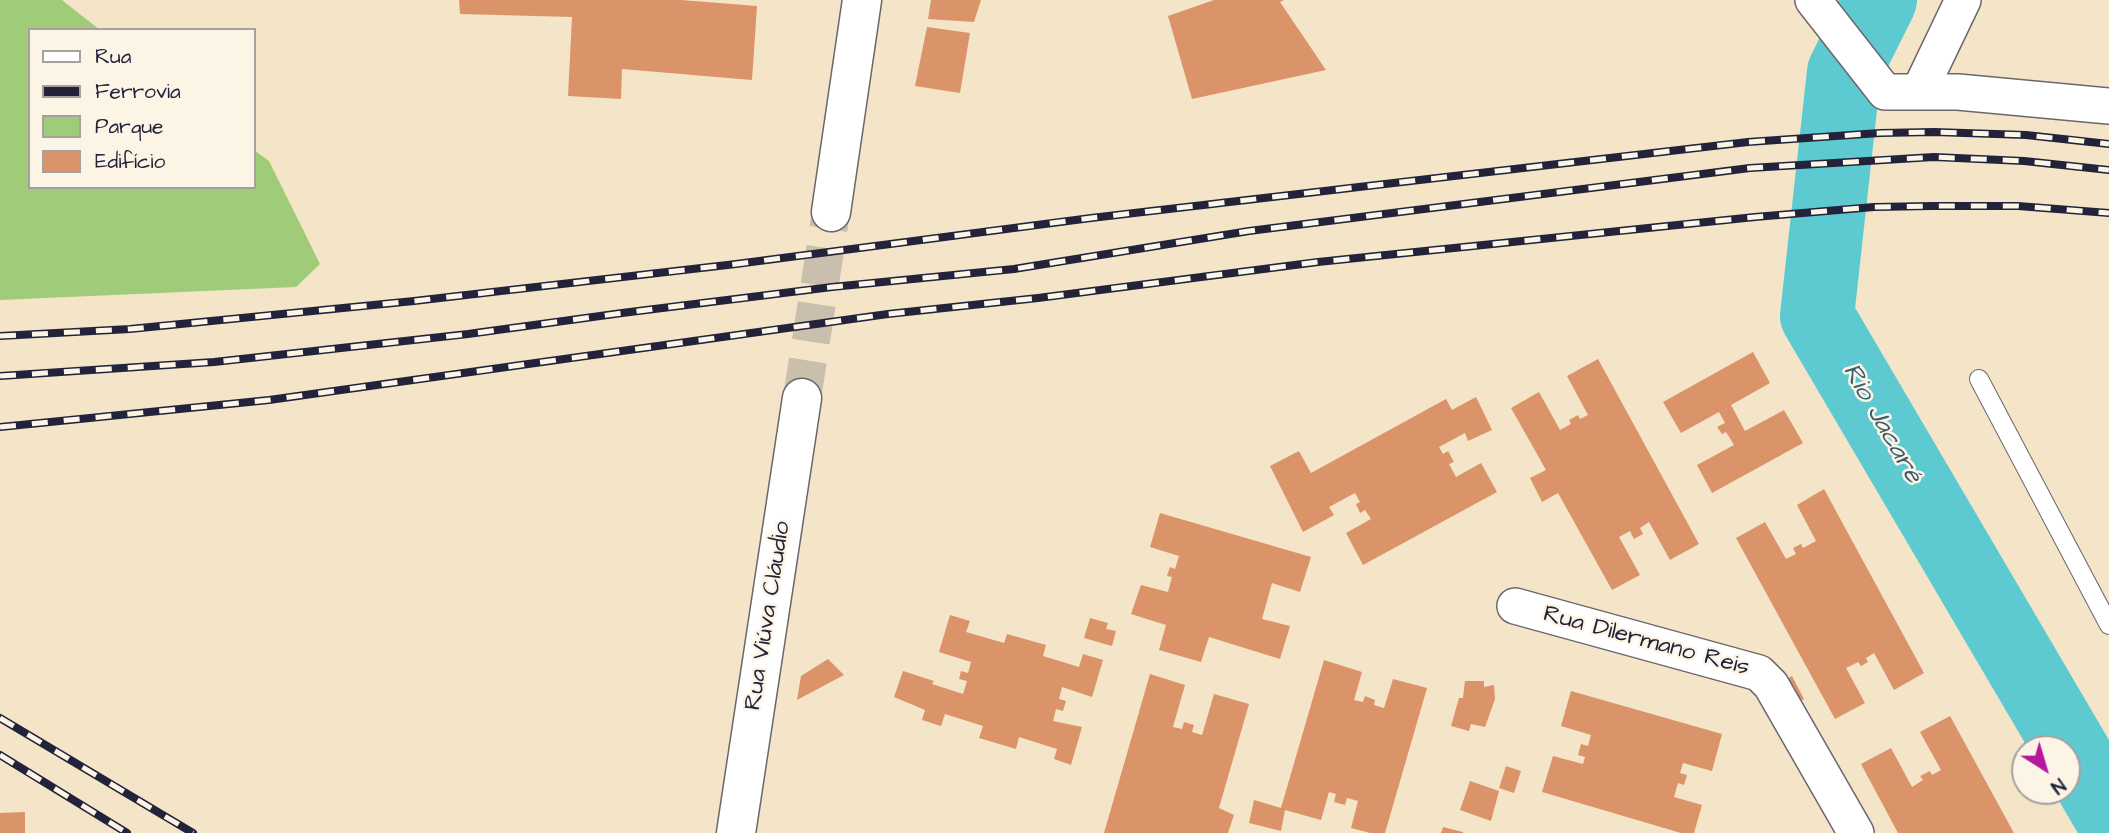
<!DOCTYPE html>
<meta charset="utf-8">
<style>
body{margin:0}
#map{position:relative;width:2109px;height:833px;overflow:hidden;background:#f4e5c8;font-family:"Architects Daughter",sans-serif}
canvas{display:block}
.legend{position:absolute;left:28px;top:28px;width:228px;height:161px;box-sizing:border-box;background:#fcf5e5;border:2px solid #a5a1a1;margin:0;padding:9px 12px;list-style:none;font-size:21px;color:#22223b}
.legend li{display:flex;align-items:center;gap:14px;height:35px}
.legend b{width:35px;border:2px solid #a5a1a1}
.north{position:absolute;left:2011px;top:735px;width:70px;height:70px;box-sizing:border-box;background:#fcf5e5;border:2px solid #a5a1a1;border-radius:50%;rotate:143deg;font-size:19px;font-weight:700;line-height:28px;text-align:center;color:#22223b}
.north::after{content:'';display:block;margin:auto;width:24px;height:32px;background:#b5179e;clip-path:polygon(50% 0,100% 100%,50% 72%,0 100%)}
</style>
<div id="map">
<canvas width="2109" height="833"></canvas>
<ul class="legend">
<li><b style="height:9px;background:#fff"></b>Rua</li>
<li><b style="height:9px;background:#22223b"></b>Ferrovia</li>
<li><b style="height:19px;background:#a0cc79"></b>Parque</li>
<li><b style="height:19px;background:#db9369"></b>Edifício</li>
</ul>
<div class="north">N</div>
</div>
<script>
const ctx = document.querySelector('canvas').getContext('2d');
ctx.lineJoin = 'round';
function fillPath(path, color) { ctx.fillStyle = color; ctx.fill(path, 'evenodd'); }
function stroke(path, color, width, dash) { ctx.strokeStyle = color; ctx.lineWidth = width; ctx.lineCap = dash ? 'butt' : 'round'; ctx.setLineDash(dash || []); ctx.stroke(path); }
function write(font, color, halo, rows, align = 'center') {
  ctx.font = font + ' "Architects Daughter",sans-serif'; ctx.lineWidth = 5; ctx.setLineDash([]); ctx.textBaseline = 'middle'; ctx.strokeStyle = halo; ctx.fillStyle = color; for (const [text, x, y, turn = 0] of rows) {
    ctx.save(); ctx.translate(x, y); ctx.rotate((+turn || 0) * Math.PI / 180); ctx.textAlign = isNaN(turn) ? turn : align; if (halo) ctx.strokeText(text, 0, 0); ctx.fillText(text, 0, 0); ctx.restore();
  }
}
fillPath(new Path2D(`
 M 0,0 L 62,0 L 100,30 L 30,30 L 30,187 L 254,187 L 254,150 L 269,161 L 320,264 L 296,287 L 0,300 Z`), '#a0cc79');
stroke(new Path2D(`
 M 1880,0 L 1844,72 L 1817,316 L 2109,813`), '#5dcad2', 74);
fillPath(new Path2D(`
 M 459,0 L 681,0 L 757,6 L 752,80 L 622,69 L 621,99 L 568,96 L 572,17 L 460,14 Z
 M 931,0 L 981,0 L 974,22 L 928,19 Z
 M 1214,0 L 1284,0 L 1280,2 L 1326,70 L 1192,99 L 1168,16 Z
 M 927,27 L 970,33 L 960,93 L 915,86 Z
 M 1753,352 L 1770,383 L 1731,405 L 1745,431 L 1784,410 L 1803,443 L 1712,493 L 1697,465 L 1734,445 L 1726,432 L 1722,434 L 1717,427 L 1725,423 L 1719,412 L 1681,433 L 1663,402 Z
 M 1598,359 L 1699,544 L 1670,560 L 1649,522 L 1640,528 L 1643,534 L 1634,539 L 1630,531 L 1619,537 L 1640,575 L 1612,590 L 1558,493 L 1542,502 L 1530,478 L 1546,470 L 1511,408 L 1539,392 L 1560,430 L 1571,424 L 1569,420 L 1578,415 L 1580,419 L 1588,415 L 1567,376 Z
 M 1476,397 L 1492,430 L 1468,441 L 1465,433 L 1439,447 L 1443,454 L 1448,451 L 1454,462 L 1449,464 L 1456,477 L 1481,463 L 1497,492 L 1363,565 L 1346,533 L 1371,519 L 1365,510 L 1360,513 L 1356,504 L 1360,502 L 1355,493 L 1329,507 L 1334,515 L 1303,532 L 1270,466 L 1299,451 L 1311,473 L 1446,399 L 1452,410 Z
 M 1824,489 L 1924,673 L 1894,690 L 1874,653 L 1866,658 L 1868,662 L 1861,666 L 1858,662 L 1846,668 L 1865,703 L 1835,719 L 1736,538 L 1765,522 L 1786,559 L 1796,554 L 1793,548 L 1801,544 L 1803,548 L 1816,541 L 1797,505 Z
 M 1160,513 L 1311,557 L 1300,592 L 1272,583 L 1262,619 L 1290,626 L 1280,659 L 1209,637 L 1201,662 L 1159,650 L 1166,625 L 1131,614 L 1141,585 L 1168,592 L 1172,577 L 1167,576 L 1170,567 L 1175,569 L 1179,556 L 1150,547 Z
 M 950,615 L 970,621 L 966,632 L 1004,643 L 1007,634 L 1046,645 L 1043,656 L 1079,667 L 1083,654 L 1103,660 L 1092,697 L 1062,687 L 1059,699 L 1066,701 L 1063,711 L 1056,709 L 1053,721 L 1082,727 L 1071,765 L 1054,759 L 1057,749 L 1019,737 L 1016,749 L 979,738 L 983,726 L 945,714 L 941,726 L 922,720 L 925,710 L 894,697 L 903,671 L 934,681 L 932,684 L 963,694 L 967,681 L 959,679 L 961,671 L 968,673 L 971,662 L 939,652 Z
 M 1090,618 L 1108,623 L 1106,629 L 1116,631 L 1112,646 L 1084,638 Z
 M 828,659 L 844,675 L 797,700 L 801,676 Z
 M 1324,660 L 1362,672 L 1354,700 L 1363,702 L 1365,696 L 1375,700 L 1374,705 L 1384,708 L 1393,679 L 1427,688 L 1385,833 L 1370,833 L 1351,828 L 1358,801 L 1347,798 L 1345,805 L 1334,802 L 1336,794 L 1329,792 L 1321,820 L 1285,810 L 1281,831 L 1249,823 L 1254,800 L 1281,808 Z
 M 1150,674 L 1185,685 L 1173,727 L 1182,729 L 1184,722 L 1194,725 L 1192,732 L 1202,735 L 1214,694 L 1249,704 L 1219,808 L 1234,815 L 1228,833 L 1104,833 Z
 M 1792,676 L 1804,699 L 1792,706 L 1779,684 Z
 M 1465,681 L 1484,681 L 1484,687 L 1494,685 L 1495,699 L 1485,727 L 1471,724 L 1469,731 L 1451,726 L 1459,698 L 1463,698 Z
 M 1571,691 L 1722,734 L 1712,771 L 1683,763 L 1680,773 L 1687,775 L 1684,785 L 1678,783 L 1674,797 L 1702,805 L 1694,833 L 1681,833 L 1542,792 L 1553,756 L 1583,764 L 1585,757 L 1578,755 L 1581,744 L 1588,746 L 1591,735 L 1561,726 Z
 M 1950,716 L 2014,833 L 1898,833 L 1861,764 L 1891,748 L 1912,787 L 1923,780 L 1920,776 L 1930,771 L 1932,775 L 1941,770 L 1920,732 Z
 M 1506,766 L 1521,771 L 1514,793 L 1499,788 Z
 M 1470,781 L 1499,791 L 1491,821 L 1460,810 Z
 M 25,812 L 25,833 L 0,833 L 0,813 Z
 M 1443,827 L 1463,832 L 1463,833 L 1441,833 Z`), '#db9369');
stroke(new Path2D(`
 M 802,398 L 831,212`), '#cabeac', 38, [38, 19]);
const service = new Path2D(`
 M 1979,379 L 2109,625`);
const minor = new Path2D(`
 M 1813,0 L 1885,92 L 1958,92 L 2109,106
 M 1919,92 L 1963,0
 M 1515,606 L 1759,673 L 1771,685 L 1856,833`);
const tertiary = new Path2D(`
 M 831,212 L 862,0
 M 736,833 L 802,398`);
stroke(service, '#6c666c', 20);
stroke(minor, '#6c666c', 38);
stroke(tertiary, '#6c666c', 41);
stroke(service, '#fff', 18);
stroke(minor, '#fff', 35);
stroke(tertiary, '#fff', 38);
const rail = new Path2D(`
 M 0,336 L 130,329 L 414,301 L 736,264 L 1091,218 L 1748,142 L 1880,133 L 1934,132 L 2026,135 L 2109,144
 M 0,376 L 214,362 L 468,334 L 622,313 L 832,287 L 1014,269 L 1249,231 L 1750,168 L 1934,157 L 2024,161 L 2109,170
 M 0,427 L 269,400 L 888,314 L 1038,298 L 1318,262 L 1755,217 L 1874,207 L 1933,206 L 2018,206 L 2109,213
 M 0,718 L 193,833
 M 0,755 L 127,833`);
stroke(rail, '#22223b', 8);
stroke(rail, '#fcf5e5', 5, [16]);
write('24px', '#22223b', '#fcf5e5', [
 ["Rua Viúva Cláudio",769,616,-81],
 ["Rua Dilermano Reis",1646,642,15]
]);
write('italic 26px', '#375d70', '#fcf5e5', [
 ["Rio Jacaré",1881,424,60]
]);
</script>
